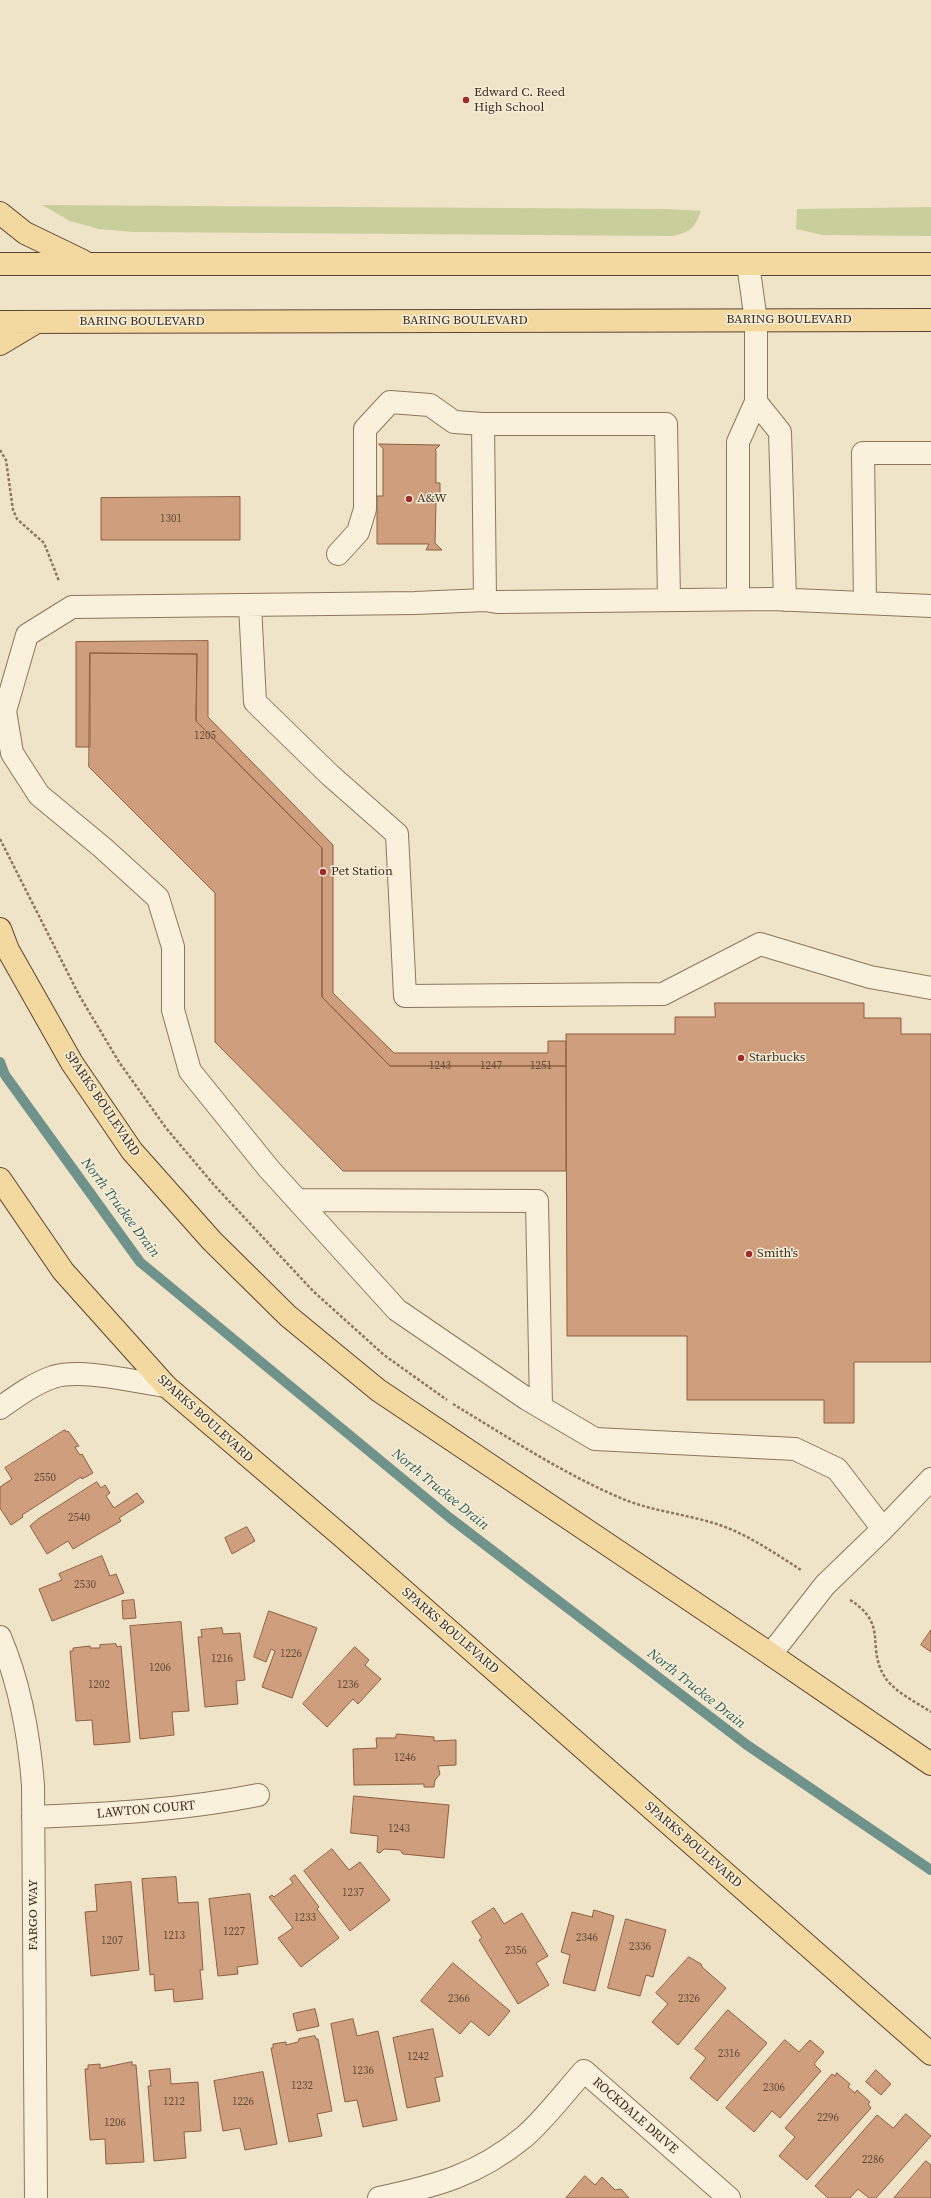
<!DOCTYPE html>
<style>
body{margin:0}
canvas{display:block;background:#f0e4c8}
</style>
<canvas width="931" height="2198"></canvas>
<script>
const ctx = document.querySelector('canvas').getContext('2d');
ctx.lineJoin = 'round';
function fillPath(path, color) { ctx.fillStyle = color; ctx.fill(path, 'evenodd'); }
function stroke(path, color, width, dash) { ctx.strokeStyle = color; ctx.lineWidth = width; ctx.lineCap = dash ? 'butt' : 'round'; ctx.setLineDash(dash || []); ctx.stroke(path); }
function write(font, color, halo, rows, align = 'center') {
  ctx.font = font + ' "Source Serif 4",serif'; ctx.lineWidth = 3; ctx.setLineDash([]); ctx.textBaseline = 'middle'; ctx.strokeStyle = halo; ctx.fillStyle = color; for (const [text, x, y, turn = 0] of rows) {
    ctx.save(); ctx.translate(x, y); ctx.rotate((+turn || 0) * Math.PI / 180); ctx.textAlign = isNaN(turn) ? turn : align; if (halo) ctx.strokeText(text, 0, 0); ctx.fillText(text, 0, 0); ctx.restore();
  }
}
fillPath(new Path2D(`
 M 42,205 L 668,209 L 701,211 C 694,229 691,232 672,236 L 134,232 L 99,229 L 70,221 Z
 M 931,207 L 931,236 L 823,235 L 796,229 L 797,209 Z`), '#c9cf9b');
stroke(new Path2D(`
 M 0,1062 L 5,1075 L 140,1262 L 450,1518 L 747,1745 L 931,1870`), '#6f938a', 10);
const building = new Path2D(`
 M 379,444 L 440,445 L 435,450 L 436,451 L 436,483 L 440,483 L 440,501 L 436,501 L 435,543 L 442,550 L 426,550 L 429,544 L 377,544 L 377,496 L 383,496 L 383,449 Z
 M 240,497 L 240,540 L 101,540 L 101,498 Z
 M 208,641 L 208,717 L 333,845 L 333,993 L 394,1053 L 548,1053 L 548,1041 L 566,1041 L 566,1066 L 390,1066 L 322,997 L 322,848 L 196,721 L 197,654 L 90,653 L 90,747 L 76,747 L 76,642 Z
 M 90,653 L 197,654 L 196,721 L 322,848 L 322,997 L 390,1066 L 566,1066 L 566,1171 L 343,1171 L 215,1042 L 215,893 L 89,767 Z
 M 715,1003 L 864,1003 L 864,1018 L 901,1018 L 901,1034 L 931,1034 L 931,1362 L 854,1362 L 854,1423 L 824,1423 L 824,1400 L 687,1400 L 687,1336 L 567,1336 L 566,1034 L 675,1034 L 675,1017 L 715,1017 Z
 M 65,1430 L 66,1432 L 68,1431 L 79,1446 L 75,1447 L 76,1449 L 80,1455 L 82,1454 L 93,1473 L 82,1479 L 81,1477 L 22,1515 L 23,1517 L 11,1525 L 0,1508 L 0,1487 L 12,1479 L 5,1468 Z
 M 97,1482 L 101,1488 L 105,1485 L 110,1493 L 106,1496 L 114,1508 L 137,1493 L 144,1502 L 119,1518 L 121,1521 L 73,1549 L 68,1541 L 47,1554 L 30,1526 L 38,1519 Z
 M 247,1527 L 255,1541 L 232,1554 L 225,1538 Z
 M 102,1556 L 110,1576 L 116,1574 L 124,1593 L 52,1621 L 39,1589 L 62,1580 L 59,1574 Z
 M 134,1600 L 136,1618 L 123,1619 L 122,1601 Z
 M 269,1611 L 317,1628 L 292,1698 L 262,1687 L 275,1651 L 271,1649 L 266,1662 L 254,1657 Z
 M 181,1622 L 189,1711 L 172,1712 L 174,1735 L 140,1739 L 130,1626 Z
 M 222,1628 L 223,1634 L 240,1633 L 245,1680 L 236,1681 L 238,1704 L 205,1707 L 198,1637 L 202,1637 L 201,1630 Z
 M 931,1630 L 931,1652 L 921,1645 Z
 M 116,1644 L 117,1647 L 121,1646 L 130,1742 L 94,1745 L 92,1720 L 76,1721 L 70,1651 L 73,1651 L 73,1648 L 90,1646 L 90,1648 L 100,1648 L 100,1645 Z
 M 355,1647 L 369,1660 L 365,1665 L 381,1679 L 358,1704 L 353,1699 L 327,1727 L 303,1704 Z
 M 397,1734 L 434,1737 L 434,1741 L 456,1740 L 456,1765 L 438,1766 L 440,1774 L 435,1780 L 434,1787 L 424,1787 L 424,1784 L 354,1785 L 353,1749 L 377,1748 L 376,1738 L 395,1738 Z
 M 354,1796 L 449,1805 L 444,1858 L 403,1854 L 400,1850 L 384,1849 L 380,1853 L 377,1852 L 378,1836 L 351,1833 Z
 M 332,1849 L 349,1870 L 360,1862 L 390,1900 L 350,1931 L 304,1871 Z
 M 295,1875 L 319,1907 L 317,1909 L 339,1938 L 301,1967 L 278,1938 L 293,1928 L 269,1897 L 272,1895 L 274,1897 L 293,1883 L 290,1879 Z
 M 176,1877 L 178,1903 L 198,1902 L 203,1970 L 200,1970 L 203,1999 L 174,2002 L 173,1989 L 155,1991 L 154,1974 L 150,1975 L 142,1879 Z
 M 131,1882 L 139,1970 L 91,1976 L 85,1912 L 97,1911 L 95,1885 Z
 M 250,1894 L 258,1964 L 237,1967 L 238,1974 L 218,1976 L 209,1899 Z
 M 494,1908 L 504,1924 L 522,1913 L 548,1956 L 536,1963 L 549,1985 L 518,2004 L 479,1940 L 482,1938 L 472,1922 Z
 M 594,1910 L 614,1916 L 595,1991 L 563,1983 L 570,1955 L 561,1952 L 572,1912 L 592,1917 Z
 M 626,1919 L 666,1930 L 653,1977 L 646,1975 L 640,1996 L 608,1988 Z
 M 689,1957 L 701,1964 L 702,1967 L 726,1988 L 678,2045 L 652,2022 L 668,2004 L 656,1993 Z
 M 453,1963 L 510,2011 L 489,2036 L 471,2021 L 460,2034 L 421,2001 Z
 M 315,2009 L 319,2026 L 297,2031 L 293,2014 Z
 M 728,2010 L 767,2043 L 717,2101 L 690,2078 L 706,2058 L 695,2049 Z
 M 353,2019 L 357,2036 L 378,2031 L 397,2120 L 363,2127 L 357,2100 L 345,2102 L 331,2024 Z
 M 433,2029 L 443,2076 L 435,2078 L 440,2101 L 407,2108 L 393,2038 Z
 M 315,2036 L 316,2039 L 318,2039 L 332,2111 L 317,2114 L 322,2136 L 289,2142 L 271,2048 L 273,2048 L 273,2044 L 286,2042 L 286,2045 L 298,2042 L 299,2039 Z
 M 785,2040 L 799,2052 L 810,2040 L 824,2052 L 814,2064 L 821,2071 L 780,2118 L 772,2111 L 754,2132 L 726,2108 Z
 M 132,2062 L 132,2065 L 136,2065 L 144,2162 L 106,2164 L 105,2139 L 90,2140 L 85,2069 L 88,2069 L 88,2065 L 100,2064 L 100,2068 Z
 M 170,2069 L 171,2084 L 198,2082 L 201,2131 L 184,2132 L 186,2158 L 154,2161 L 148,2086 L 151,2086 L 149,2071 Z
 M 876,2070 L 891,2084 L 881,2095 L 866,2082 Z
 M 263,2072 L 277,2144 L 245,2150 L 240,2128 L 223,2131 L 214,2081 Z
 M 837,2073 L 850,2084 L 848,2087 L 855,2093 L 857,2090 L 870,2102 L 868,2104 L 871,2108 L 807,2180 L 779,2156 L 795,2137 L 785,2128 L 832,2074 L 835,2076 Z
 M 906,2114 L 931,2136 L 876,2198 L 869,2198 L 858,2189 L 850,2198 L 828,2198 L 815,2186 L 877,2115 L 893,2128 Z
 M 926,2161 L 931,2165 L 931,2198 L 894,2198 Z
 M 585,2176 L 595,2185 L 602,2177 L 615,2190 L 621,2189 L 629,2198 L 566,2198 Z`);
fillPath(building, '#cf9f7d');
stroke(building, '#8d5f41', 1);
const minor = new Path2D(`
 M 756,402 L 780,432 L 785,600
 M 338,554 L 358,532 L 365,509 L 365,429 L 390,402 L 430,405 L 454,422 L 483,424
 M 738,599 L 738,442 L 756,402 L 756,321 L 748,264
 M 485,600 L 483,424 L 666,424 L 669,600
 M 865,603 L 863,453 L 931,453
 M 250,605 L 255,702 L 330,775 L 397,834 L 405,996 L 663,994 L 760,944 L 870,977 L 931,988
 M 297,1200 L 537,1201 L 541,1406
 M 0,1408 C 17,1396 33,1384 53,1377 C 82,1368 135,1382 166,1386
 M 883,1529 L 837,1469 L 795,1449 L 595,1439 L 527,1399 L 397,1310 L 269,1169 L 190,1071 L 173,1010 L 173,947 L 158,898 L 103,848 L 39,795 L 12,753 L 5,711 L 27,635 L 72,607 L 415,603 L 485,600 L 497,602 L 772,599 L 931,606
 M 0,1637 C 20,1684 29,1734 33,1785 L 36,2198
 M 771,1654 L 825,1585 L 883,1529 L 931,1479
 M 33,1817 C 109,1814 183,1810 258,1795
 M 379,2198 C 436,2186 478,2175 524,2137 C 545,2119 565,2092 584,2071 L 729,2198`);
const major = new Path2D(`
 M 0,213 L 25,233 L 83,261
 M 0,264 L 931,264
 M 0,322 L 931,320
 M 0,344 L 35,323
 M 0,929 L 8,950 L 72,1063 L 132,1151 L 212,1241 L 288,1316 L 378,1390 L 760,1647 L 931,1764
 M 0,1179 L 63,1271 L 166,1386 L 345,1539 L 931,2054`);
stroke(minor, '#8d765c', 24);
stroke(major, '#5b4430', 24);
stroke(new Path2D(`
 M 0,450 L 6,460 L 13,510 L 17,519 L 44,543 L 59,581
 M 0,839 L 79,995 L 119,1062 L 166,1128 L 214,1185 L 313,1291 L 384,1355 L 447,1400
 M 453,1404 C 506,1436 559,1471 616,1496 C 646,1510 679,1513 710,1522 C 743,1531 773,1552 801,1570
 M 850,1600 C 888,1624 867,1644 883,1674 C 892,1691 916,1702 931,1712`), '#8d765c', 2.5, [3, 2]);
stroke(minor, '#faf1dc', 22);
stroke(major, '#f3d9a0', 22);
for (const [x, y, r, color] of [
 [466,100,4,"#9e2a2b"],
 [409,499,4,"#9e2a2b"],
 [323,872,4,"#9e2a2b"],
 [741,1058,4,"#9e2a2b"],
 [749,1254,4,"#9e2a2b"]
]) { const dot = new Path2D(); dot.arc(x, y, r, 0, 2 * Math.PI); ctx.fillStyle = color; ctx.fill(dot); stroke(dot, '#f7eed8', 1.5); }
write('11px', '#624a37', null, [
 ["1301",171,519],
 ["1205",205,736],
 ["1243",440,1066],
 ["1247",491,1066],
 ["1251",541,1066],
 ["2550",45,1478],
 ["2540",79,1518],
 ["2530",85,1585],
 ["1226",291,1654],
 ["1216",222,1659],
 ["1206",160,1668],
 ["1202",99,1685],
 ["1236",348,1685],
 ["1246",405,1758],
 ["1243",399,1829],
 ["1237",353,1893],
 ["1233",305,1918],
 ["1227",234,1932],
 ["1213",174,1936],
 ["2346",587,1938],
 ["1207",112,1941],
 ["2336",640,1947],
 ["2356",516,1951],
 ["2366",459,1999],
 ["2326",689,1999],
 ["2316",729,2054],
 ["1242",418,2057],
 ["1236",363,2071],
 ["1232",302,2086],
 ["2306",774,2088],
 ["1212",174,2102],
 ["1226",243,2102],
 ["2296",828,2118],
 ["1206",115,2123],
 ["2286",873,2160]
]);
write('13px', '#3d2e20', '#f7eed8', [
 ["Edward C. Reed",474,93],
 ["High School",474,108],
 ["A&W",417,499],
 ["Pet Station",331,872],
 ["Starbucks",749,1058],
 ["Smith's",757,1254]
], 'left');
write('13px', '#3d2e20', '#f7eed8', [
 ["BARING BOULEVARD",789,320],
 ["BARING BOULEVARD",465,321],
 ["BARING BOULEVARD",142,322],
 ["SPARKS BOULEVARD",102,1104,56],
 ["SPARKS BOULEVARD",205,1419,42],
 ["SPARKS BOULEVARD",450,1631,41],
 ["LAWTON COURT",146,1810,-5],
 ["SPARKS BOULEVARD",693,1845,41],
 ["FARGO WAY",34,1915,-90],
 ["ROCKDALE DRIVE",635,2116,41]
]);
write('italic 14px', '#2f5d5a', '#f7eed8', [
 ["North Truckee Drain",120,1208,53],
 ["North Truckee Drain",440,1490,39],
 ["North Truckee Drain",696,1689,38]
]);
</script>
